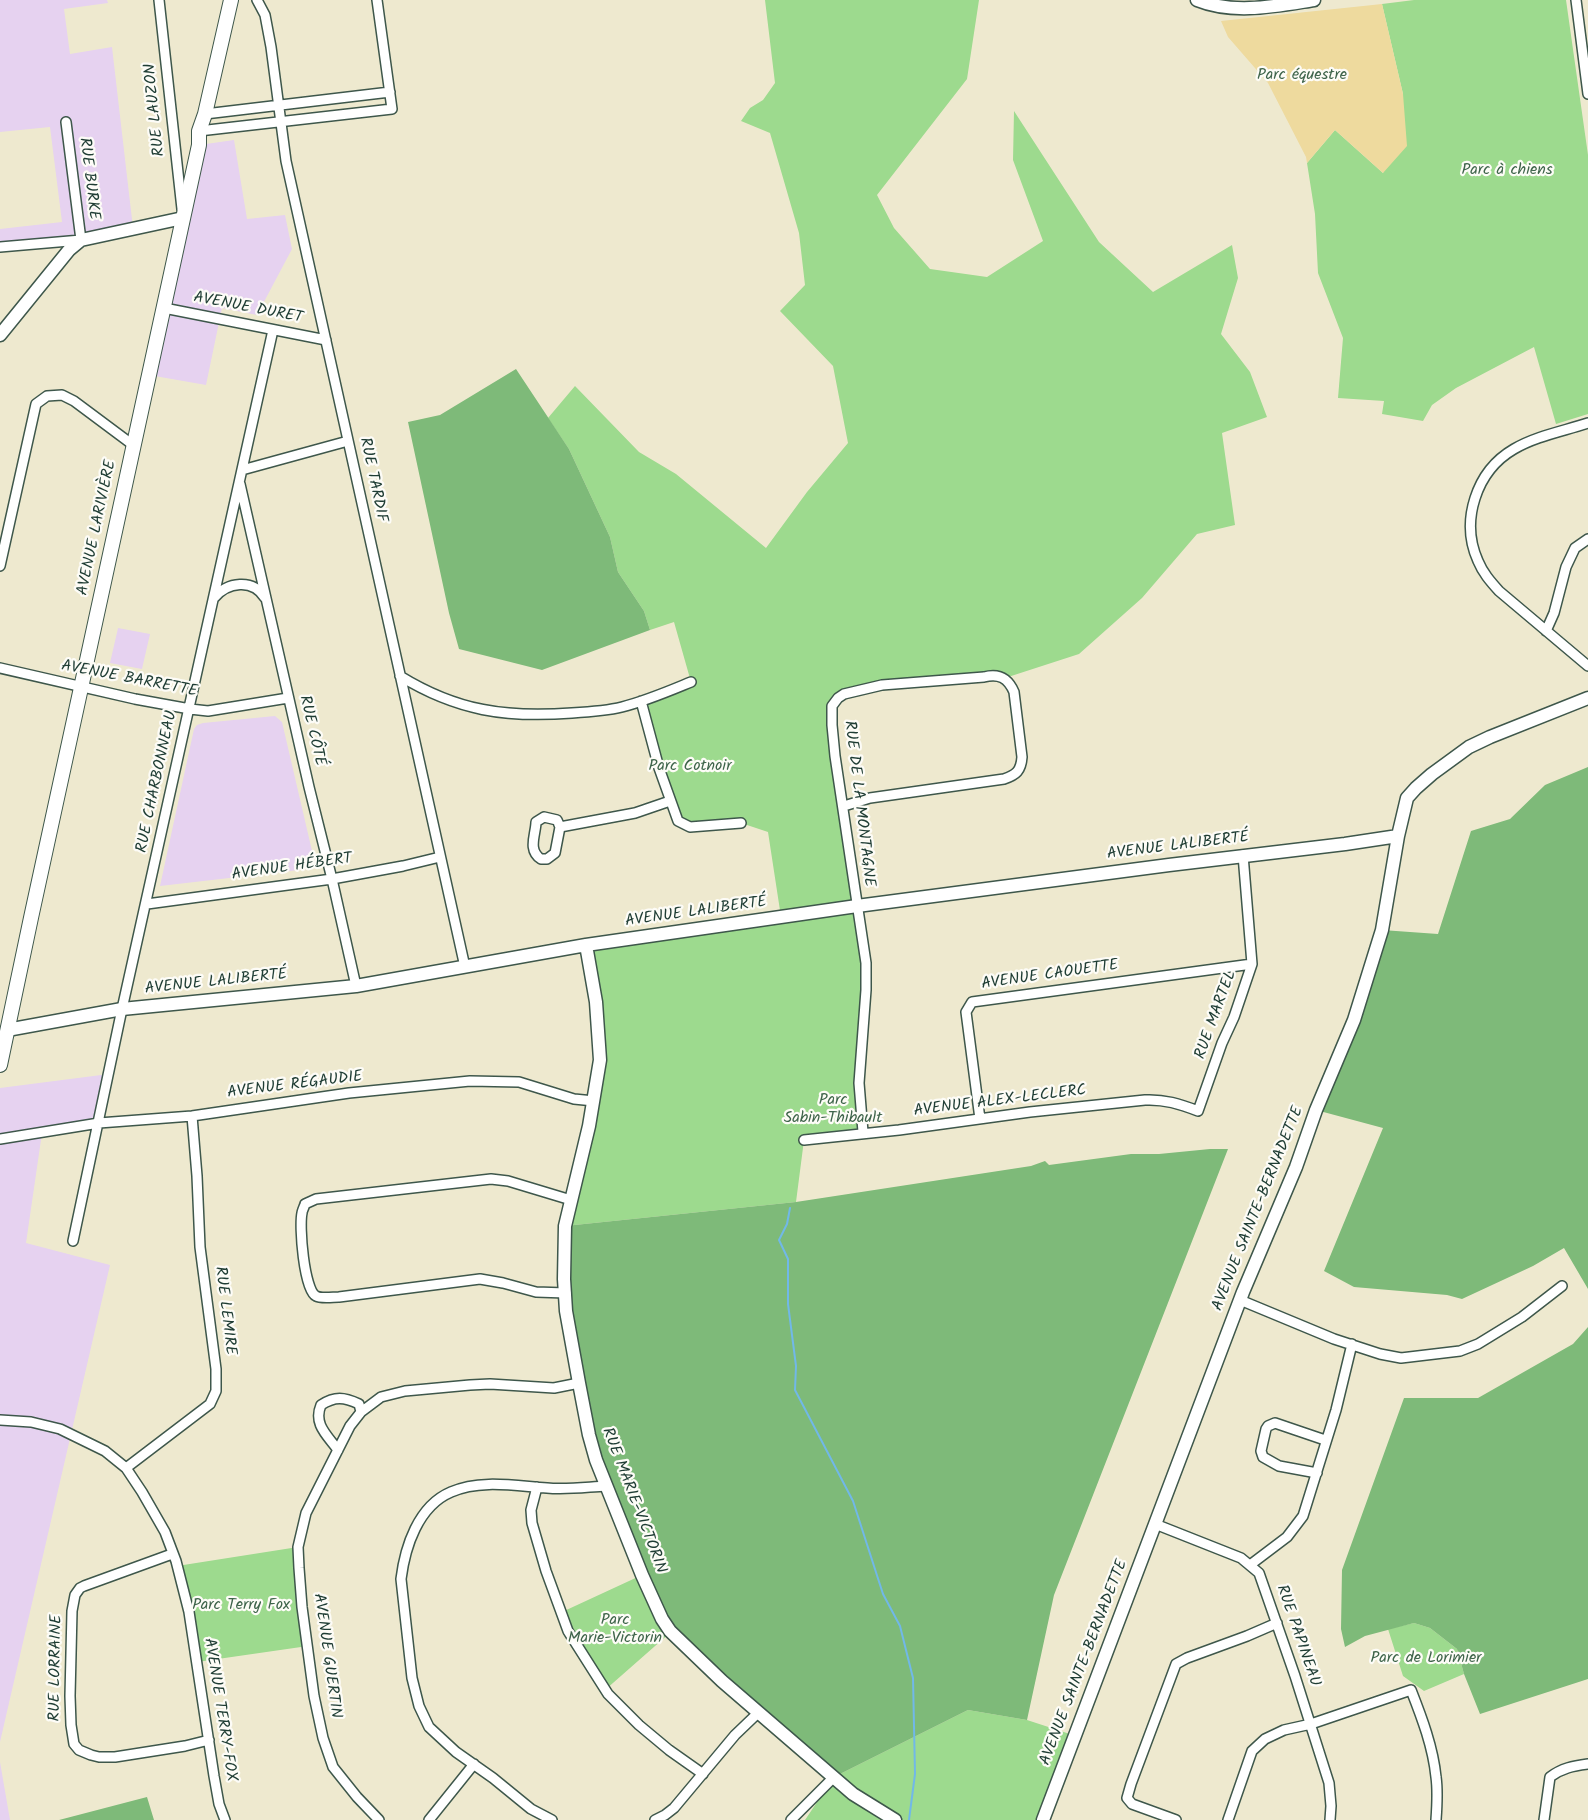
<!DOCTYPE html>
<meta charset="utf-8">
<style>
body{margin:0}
canvas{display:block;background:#eee9cf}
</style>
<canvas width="1588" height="1820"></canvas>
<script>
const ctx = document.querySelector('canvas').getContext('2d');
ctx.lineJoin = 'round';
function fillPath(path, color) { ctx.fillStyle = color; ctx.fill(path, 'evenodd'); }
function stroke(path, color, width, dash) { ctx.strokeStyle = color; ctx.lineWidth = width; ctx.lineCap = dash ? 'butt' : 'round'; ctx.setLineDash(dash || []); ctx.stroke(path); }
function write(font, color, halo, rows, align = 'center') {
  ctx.font = font + ' Kalam,sans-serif'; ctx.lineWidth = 4.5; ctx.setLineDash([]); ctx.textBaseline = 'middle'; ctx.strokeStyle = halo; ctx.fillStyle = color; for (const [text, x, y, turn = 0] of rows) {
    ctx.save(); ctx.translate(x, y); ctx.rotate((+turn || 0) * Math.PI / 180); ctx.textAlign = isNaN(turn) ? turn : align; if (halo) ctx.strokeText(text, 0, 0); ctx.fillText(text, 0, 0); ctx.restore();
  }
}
fillPath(new Path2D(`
 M 0,0 L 107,0 L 108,3 L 64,9 L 70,54 L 112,47 L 133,228 L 0,247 L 0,229 L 62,222 L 50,127 L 0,132 Z
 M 234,140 L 247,219 L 285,215 L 292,249 L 257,315 L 222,308 L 206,385 L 149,375 L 199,145 Z
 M 118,628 L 150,634 L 142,669 L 110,663 Z
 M 275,716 L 282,722 L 316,868 L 160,886 L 194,729 L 197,725 L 203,723 Z
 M 109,1074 L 99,1123 L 42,1133 L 26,1243 L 110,1265 L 0,1742 L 0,1088 Z
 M 0,1762 L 10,1820 L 0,1820 Z`), '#e6d2f0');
fillPath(new Path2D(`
 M 765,0 L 979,0 L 967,79 L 877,195 L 894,228 L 930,269 L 987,277 L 1043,241 L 1013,160 L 1014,111 L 1099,242 L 1153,292 L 1232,245 L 1238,278 L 1221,334 L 1250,372 L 1267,417 L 1222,433 L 1235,525 L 1197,534 L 1142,598 L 1079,654 L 1005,678 L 856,690 L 832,706 L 863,943 L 862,1028 L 863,1132 L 804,1140 L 796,1202 L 565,1226 L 598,1077 L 586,945 L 781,917 L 768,832 L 741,823 L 690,827 L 678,821 L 641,701 L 691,682 L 674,622 L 650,630 L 644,611 L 618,572 L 610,537 L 569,449 L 548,418 L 575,386 L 639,452 L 676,474 L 766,548 L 807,492 L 848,443 L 833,366 L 780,311 L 805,285 L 799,233 L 770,133 L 741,121 L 750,108 L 763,100 L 775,83 Z
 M 1414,0 L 1566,0 L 1588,155 L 1588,414 L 1556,424 L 1534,347 L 1456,388 L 1432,405 L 1423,421 L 1382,414 L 1384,401 L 1338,398 L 1343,338 L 1318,273 L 1315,214 L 1307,163 L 1335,130 L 1383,173 L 1403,94 L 1382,4 Z
 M 298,1547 L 308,1646 L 197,1662 L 177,1566 Z
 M 642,1575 L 671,1632 L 605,1690 L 562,1612 Z
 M 1414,1623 L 1430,1628 L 1457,1649 L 1464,1674 L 1424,1691 L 1403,1676 L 1388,1629 Z
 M 968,1710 L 1027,1720 L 1076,1736 L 1043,1820 L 805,1820 L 834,1777 Z`), '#9dda8e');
fillPath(new Path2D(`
 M 516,369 L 569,449 L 610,537 L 618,572 L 644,611 L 650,630 L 542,670 L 459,649 L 449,613 L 408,422 L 440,415 Z
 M 1588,767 L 1588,1289 L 1564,1248 L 1533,1266 L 1462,1299 L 1447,1295 L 1354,1287 L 1324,1271 L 1383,1128 L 1316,1110 L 1382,930 L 1438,934 L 1471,831 L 1510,819 L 1545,785 Z
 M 1210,1149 L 1228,1149 L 1054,1595 L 1027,1720 L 968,1710 L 834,1777 L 670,1631 L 596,1460 L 566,1311 L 565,1226 L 796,1202 L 1031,1166 L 1045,1161 L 1049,1165 L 1131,1154 L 1159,1154 Z
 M 1588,1327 L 1588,1679 L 1480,1714 L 1464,1674 L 1457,1649 L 1430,1628 L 1414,1623 L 1365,1636 L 1345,1647 L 1341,1629 L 1342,1570 L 1404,1398 L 1478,1398 L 1573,1344 Z
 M 147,1797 L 154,1820 L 59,1820 Z`), '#7eba79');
fillPath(new Path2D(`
 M 1382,4 L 1403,94 L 1407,146 L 1383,173 L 1335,130 L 1307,163 L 1306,157 L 1268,83 L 1228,37 L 1221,21 Z`), '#eeda9e');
stroke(new Path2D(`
 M 790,1208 L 787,1224 L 779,1240 L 788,1259 L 788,1304 L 796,1366 L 795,1390 L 853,1501 L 883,1594 L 900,1626 L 913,1678 L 915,1774 L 909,1820`), '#71b8e8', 2);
const minor = new Path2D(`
 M 159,0 L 182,209
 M 257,0 L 265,15 L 271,47 L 286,161 L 465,967
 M 1576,0 L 1588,94
 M 205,114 L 390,92
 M 199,131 L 392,109 L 377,0
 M 0,247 L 81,240 L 66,122
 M 164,308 L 326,340
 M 1588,423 C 1564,431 1536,436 1514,449 C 1476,471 1460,521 1478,561 C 1483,573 1490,581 1499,591 L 1588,666
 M 242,470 L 348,441
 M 240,484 L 309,787 L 332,879 L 356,986
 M 0,566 L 36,404 L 47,396 L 62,395 L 74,401 L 133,445
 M 214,598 C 227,582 253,578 265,598
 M 1546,631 L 1554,613 L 1566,567 L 1575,548 L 1588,539
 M 0,668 L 135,699 L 190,709 L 208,711 L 288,698
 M 400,676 C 457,711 506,718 572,713 C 589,712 606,711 622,707 C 646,701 669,691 691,682
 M 641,701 L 659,768 L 678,821 L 690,827 L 741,823
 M 844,806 L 870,798 L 1004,779 C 1016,775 1021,771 1022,757 L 1014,692 C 1008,678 999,673 984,677 L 882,685 L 844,694 L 838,698 L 832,706 L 832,725 L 835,756 L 866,963 L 866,990 L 859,1083 L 863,1132
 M 544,817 L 557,820 L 560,827 L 555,853 L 547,859 L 541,859 C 527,850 536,834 536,822 Z
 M 560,827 L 635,813 L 670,801
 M 147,904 L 332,879 L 403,866 L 440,857
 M 980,1119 L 966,1012 L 972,1002 L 1252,964
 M 0,1139 L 99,1123 L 192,1116 L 349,1093 L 470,1081 L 519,1082 L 574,1099 L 594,1101
 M 804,1140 L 899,1130 L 1030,1112 L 1145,1100 C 1164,1099 1180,1104 1198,1111 L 1222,1043 L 1234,1017 L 1252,964 L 1243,855
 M 73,1241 L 122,1009 L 273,330
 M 566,1293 L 536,1292 L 503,1283 L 480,1279 L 339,1297 C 333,1297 321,1299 316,1296 C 304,1290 299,1226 302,1213 C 302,1211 305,1205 305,1204 L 316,1199 L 491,1179 L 508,1181 L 571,1200
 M 1240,1300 L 1334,1339 L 1380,1354 L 1401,1358 L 1460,1351 L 1478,1344 L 1522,1317 L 1562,1286
 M 0,1420 L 31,1422 L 60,1429 L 105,1451 L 126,1468 L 142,1492 L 165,1532 L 176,1561 L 189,1612 L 214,1776 L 219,1804 L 225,1820
 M 338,1450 C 327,1435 313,1424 321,1405 C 335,1396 344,1397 359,1404 L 361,1412
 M 126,1468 L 210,1404 L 216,1391 L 216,1369 L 200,1247 L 197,1176 L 192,1116
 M 1317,1473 L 1279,1466 L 1263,1457 L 1261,1451 L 1266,1429 L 1268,1426 L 1275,1423 L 1325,1440
 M 537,1487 L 531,1510 L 532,1523 L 546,1571 L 568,1631 L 608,1694 L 639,1725 L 669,1750 L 703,1774
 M 1155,1524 L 1241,1558 L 1259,1573 L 1295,1676 L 1329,1783 L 1331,1806 L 1330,1820
 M 172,1554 L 84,1586 L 80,1588 L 75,1595 L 72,1611 L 70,1696 L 71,1725 L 74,1744 L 79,1750 L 91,1755 L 99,1757 L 115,1757 L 185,1746 L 209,1740
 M 1250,1565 L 1287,1537 L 1303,1516 L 1336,1410 L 1352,1344
 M 379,1820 L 357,1797 L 333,1767 L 323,1738 L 314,1696 L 302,1607 L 299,1568 L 298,1547 L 306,1513 L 350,1426 L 361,1412 L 381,1397 L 405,1391 L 470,1385 L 490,1384 L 554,1388 L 579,1383
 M 429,1820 L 474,1764
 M 552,1820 L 531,1809 L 493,1778 L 456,1752 L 429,1727 L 419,1706 L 412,1678 L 401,1579 C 405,1547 418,1506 451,1492 C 480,1479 516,1486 547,1488 C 566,1490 587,1487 606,1486
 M 655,1820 L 665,1815 L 674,1808 L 735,1735 L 759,1712
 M 791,1820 L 834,1777
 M 1176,1820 L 1132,1804 L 1127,1798 L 1131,1784 L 1176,1664 L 1187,1658 L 1247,1636 L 1277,1623
 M 1228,1820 L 1252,1751 L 1265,1739 L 1284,1730 L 1311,1724 L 1411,1690 C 1422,1718 1433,1747 1436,1777 C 1438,1791 1437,1806 1436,1820
 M 1544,1820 L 1550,1777 C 1562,1768 1573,1766 1588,1764`);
const tertiary = new Path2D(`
 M 1197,0 C 1234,15 1276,6 1314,0
 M 0,335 L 69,250 L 81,240 L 183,218
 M 586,945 L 596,1002 L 600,1060 L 589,1126 L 565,1226 L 564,1279 L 566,1311 L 579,1383 L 589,1435 L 596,1460 L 642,1575 L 662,1619 L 670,1631 L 722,1681 L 853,1794 L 895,1820
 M 7,1030 L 122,1009 L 356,986 L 586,945 L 857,906 L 1169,865 L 1345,844 L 1398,836
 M 1043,1820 L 1243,1292 L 1296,1167 L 1316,1110 L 1354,1020 L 1382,930 L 1398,836 L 1407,798 L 1416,788 L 1432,774 L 1469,747 L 1490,737 L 1588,698`);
const secondary = new Path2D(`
 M 0,1065 C 64,758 132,452 199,145 L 199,131 L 205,114 L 231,0`);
stroke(minor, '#3e574b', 12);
stroke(tertiary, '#3e574b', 15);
stroke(secondary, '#3e574b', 16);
stroke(minor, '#fff', 9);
stroke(tertiary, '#fff', 12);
stroke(secondary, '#fff', 14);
write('16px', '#3e644a', '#fdfcf7', [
 ["Parc équestre",1302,76],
 ["Parc à chiens",1507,171],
 ["Parc Cotnoir",690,767],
 ["Parc",833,1101],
 ["Sabin-Thibault",833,1119],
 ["Parc Terry Fox",241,1606],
 ["Parc",615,1621],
 ["Marie-Victorin",615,1639],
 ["Parc de Lorimier",1426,1659]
]);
write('16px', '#1f3d34', '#fdfcf7', [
 ["RUE LAUZON",156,110,-96],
 ["RUE BURKE",88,179,83],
 ["AVENUE DURET",248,309,11],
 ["RUE TARDIF",372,480,78],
 ["AVENUE LARIVIÈRE",98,528,-78],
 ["AVENUE BARRETTE",129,680,11],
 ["RUE CÔTÉ",311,731,77],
 ["RUE CHARBONNEAU",158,782,-78],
 ["RUE DE LA MONTAGNE",858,804,83],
 ["AVENUE LALIBERTÉ",1178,847,-7],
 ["AVENUE HÉBERT",292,868,-8],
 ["AVENUE LALIBERTÉ",696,913,-8],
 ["AVENUE CAOUETTE",1050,976,-8],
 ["AVENUE LALIBERTÉ",216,983,-6],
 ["RUE MARTEL",1217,1015,-70],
 ["AVENUE RÉGAUDIE",295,1086,-7],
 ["AVENUE ALEX-LECLERC",1000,1102,-7],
 ["AVENUE SAINTE-BERNADETTE",1259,1209,-68],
 ["RUE LEMIRE",224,1311,83],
 ["RUE MARIE-VICTORIN",633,1501,69],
 ["RUE PAPINEAU",1297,1636,71],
 ["AVENUE GUERTIN",326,1656,82],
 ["AVENUE SAINTE-BERNADETTE",1085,1663,-69],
 ["RUE LORRAINE",57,1668,-89],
 ["AVENUE TERRY-FOX",219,1710,81]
]);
</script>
